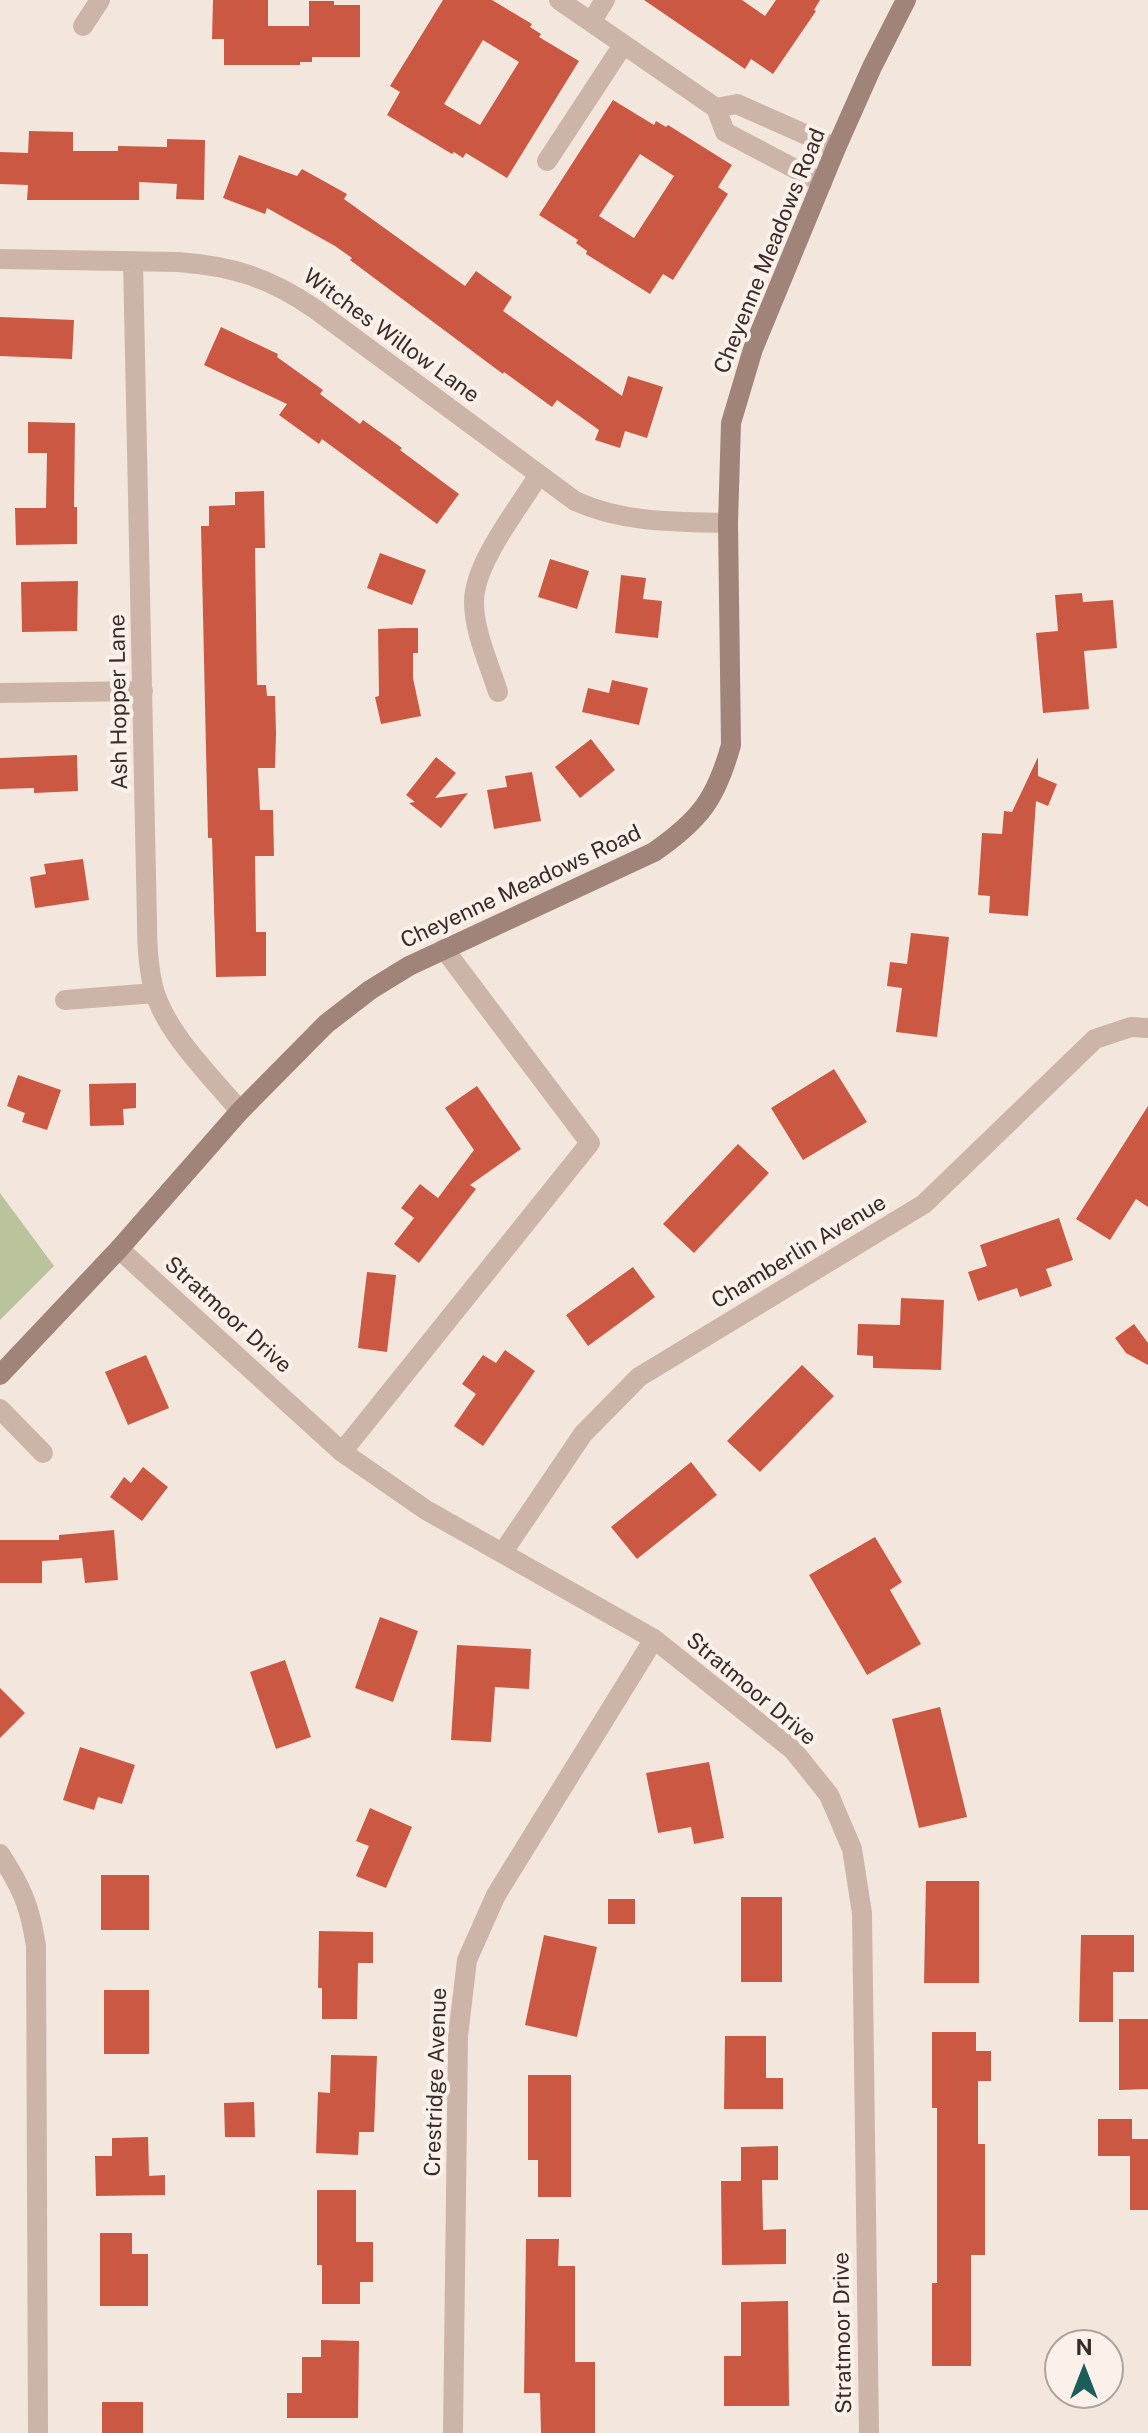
<!DOCTYPE html>
<style>
body{margin:0}
#map{position:relative;width:1148px;height:2433px;overflow:hidden;background:#f3e7dd;font-family:"Public Sans",sans-serif}
canvas{display:block}
.north{position:absolute;left:1044px;top:2329px;width:80px;height:80px;box-sizing:border-box;background:#fbf1ea;border:2px solid #ada29c;border-radius:50%;rotate:0deg;font-size:22px;font-weight:700;line-height:32px;text-align:center;color:#392c28}
.north::after{content:'';display:block;margin:auto;width:28px;height:36px;background:#1c5c5b;clip-path:polygon(50% 0,100% 100%,50% 72%,0 100%)}
</style>
<div id="map">
<canvas width="1148" height="2433"></canvas>
<div class="north">N</div>
</div>
<script>
const ctx = document.querySelector('canvas').getContext('2d');
ctx.lineJoin = 'round';
function fillPath(path, color) { ctx.fillStyle = color; ctx.fill(path, 'evenodd'); }
function stroke(path, color, width, dash) { ctx.strokeStyle = color; ctx.lineWidth = width; ctx.lineCap = dash ? 'butt' : 'round'; ctx.setLineDash(dash || []); ctx.stroke(path); }
function write(font, color, halo, rows, align = 'center') {
  ctx.font = font + ' "Public Sans",sans-serif'; ctx.lineWidth = 8; ctx.setLineDash([]); ctx.textBaseline = 'middle'; ctx.strokeStyle = halo; ctx.fillStyle = color; for (const [text, x, y, turn = 0] of rows) {
    ctx.save(); ctx.translate(x, y); ctx.rotate((+turn || 0) * Math.PI / 180); ctx.textAlign = isNaN(turn) ? turn : align; if (halo) ctx.strokeText(text, 0, 0); ctx.fillText(text, 0, 0); ctx.restore();
  }
}
fillPath(new Path2D(`
 M 0,1193 L 54,1266 L 0,1320 Z`), '#bac39c');
fillPath(new Path2D(`
 M 213,0 L 268,0 L 268,26 L 309,26 L 309,1 L 334,1 L 334,5 L 360,5 L 360,57 L 312,57 L 312,62 L 300,62 L 300,65 L 224,65 L 224,39 L 212,39 Z
 M 443,0 L 492,0 L 532,24 L 530,27 L 541,34 L 539,37 L 579,61 L 507,178 L 466,153 L 463,158 L 454,152 L 452,154 L 387,115 L 400,92 L 390,86 ZM 483,40 L 519,62 L 480,125 L 444,104 Z
 M 644,0 L 742,0 L 765,16 L 776,0 L 820,0 L 814,10 L 816,11 L 773,74 L 751,59 L 745,69 Z
 M 613,100 L 654,125 L 656,121 L 666,127 L 668,125 L 732,165 L 718,187 L 728,194 L 673,280 L 663,274 L 650,294 L 586,254 L 587,251 L 576,243 L 578,240 L 539,215 ZM 640,154 L 674,176 L 634,238 L 599,216 Z
 M 29,131 L 73,132 L 73,151 L 118,151 L 118,146 L 167,147 L 167,139 L 205,140 L 204,200 L 176,199 L 177,184 L 139,182 L 139,200 L 27,200 L 28,185 L 0,184 L 0,152 L 28,153 Z
 M 239,155 L 297,176 L 302,169 L 347,194 L 344,199 L 465,286 L 476,271 L 512,297 L 503,311 L 622,396 L 628,376 L 663,387 L 647,438 L 625,431 L 620,448 L 595,440 L 599,430 L 557,400 L 552,407 L 504,372 L 503,374 L 350,260 L 352,258 L 335,246 L 267,208 L 265,214 L 223,198 Z
 M 0,317 L 74,320 L 72,359 L 0,356 Z
 M 221,327 L 278,354 L 277,357 L 323,390 L 320,394 L 360,424 L 363,420 L 402,448 L 400,450 L 459,494 L 437,524 L 322,439 L 319,444 L 279,415 L 287,404 L 204,365 Z
 M 28,422 L 75,423 L 74,507 L 77,507 L 77,544 L 16,545 L 15,508 L 46,508 L 47,453 L 28,453 Z
 M 264,491 L 265,548 L 255,548 L 257,685 L 266,685 L 267,696 L 275,696 L 276,733 L 275,768 L 258,768 L 260,810 L 273,810 L 274,856 L 255,856 L 256,932 L 266,932 L 266,976 L 216,977 L 212,838 L 208,838 L 201,526 L 209,526 L 209,506 L 235,505 L 235,492 Z
 M 380,553 L 426,570 L 412,605 L 367,588 Z
 M 550,559 L 589,571 L 577,609 L 538,597 Z
 M 621,575 L 646,578 L 643,599 L 662,601 L 658,638 L 615,633 Z
 M 78,581 L 77,631 L 22,632 L 21,582 Z
 M 1082,593 L 1083,602 L 1113,600 L 1117,648 L 1084,651 L 1089,709 L 1043,713 L 1036,633 L 1058,631 L 1055,595 Z
 M 402,628 L 418,628 L 418,653 L 413,653 L 413,678 L 421,716 L 381,724 L 375,697 L 379,696 L 378,629 Z
 M 612,680 L 648,688 L 639,725 L 582,712 L 588,688 L 609,693 Z
 M 591,739 L 615,770 L 580,798 L 555,767 Z
 M 77,755 L 78,791 L 34,793 L 34,788 L 0,789 L 0,758 Z
 M 436,757 L 456,773 L 435,798 L 468,793 L 441,828 L 409,803 L 415,802 L 406,795 Z
 M 1038,757 L 1038,776 L 1057,784 L 1048,806 L 1036,801 L 1028,916 L 989,913 L 990,896 L 978,895 L 982,833 L 1002,834 L 1004,811 L 1012,812 Z
 M 532,772 L 541,821 L 494,829 L 487,790 L 507,787 L 505,776 Z
 M 83,859 L 89,900 L 35,908 L 30,877 L 46,874 L 44,864 Z
 M 911,933 L 949,937 L 937,1037 L 896,1032 L 902,988 L 887,986 L 890,962 L 907,964 Z
 M 834,1069 L 867,1122 L 803,1160 L 771,1108 Z
 M 18,1075 L 61,1090 L 47,1130 L 22,1122 L 25,1113 L 7,1106 Z
 M 136,1083 L 136,1108 L 123,1109 L 124,1125 L 90,1126 L 89,1084 Z
 M 477,1086 L 521,1149 L 470,1185 L 476,1189 L 419,1263 L 394,1244 L 414,1218 L 401,1208 L 420,1184 L 438,1198 L 474,1150 L 445,1108 Z
 M 1148,1106 L 1148,1207 L 1136,1199 L 1110,1240 L 1076,1219 Z
 M 738,1144 L 769,1173 L 694,1253 L 663,1224 Z
 M 1059,1218 L 1073,1260 L 1046,1269 L 1052,1286 L 1020,1297 L 1017,1288 L 978,1301 L 968,1272 L 987,1266 L 980,1245 Z
 M 633,1267 L 655,1297 L 588,1346 L 566,1315 Z
 M 367,1272 L 396,1275 L 387,1352 L 358,1348 Z
 M 901,1298 L 944,1300 L 941,1370 L 873,1368 L 873,1356 L 857,1355 L 858,1324 L 900,1325 Z
 M 1134,1324 L 1148,1343 L 1148,1365 L 1126,1353 L 1115,1338 Z
 M 505,1350 L 535,1371 L 483,1446 L 454,1426 L 476,1394 L 462,1384 L 483,1355 L 496,1363 Z
 M 146,1355 L 169,1408 L 128,1425 L 105,1372 Z
 M 802,1365 L 834,1396 L 760,1472 L 727,1441 Z
 M 691,1462 L 717,1495 L 637,1559 L 611,1527 Z
 M 143,1467 L 168,1487 L 142,1521 L 110,1497 L 124,1477 L 131,1483 Z
 M 114,1530 L 118,1580 L 85,1583 L 82,1558 L 42,1561 L 42,1583 L 0,1583 L 0,1540 L 59,1540 L 59,1535 Z
 M 875,1537 L 902,1582 L 890,1590 L 921,1644 L 867,1675 L 809,1575 Z
 M 380,1617 L 418,1631 L 393,1702 L 355,1688 Z
 M 457,1645 L 531,1649 L 529,1689 L 495,1687 L 491,1742 L 451,1740 Z
 M 285,1660 L 311,1737 L 276,1749 L 250,1672 Z
 M 0,1688 L 25,1713 L 0,1738 Z
 M 940,1707 L 967,1817 L 919,1828 L 892,1719 Z
 M 80,1747 L 135,1765 L 122,1804 L 98,1797 L 94,1810 L 63,1800 Z
 M 709,1762 L 724,1838 L 694,1844 L 691,1827 L 658,1833 L 646,1773 Z
 M 370,1808 L 412,1827 L 386,1888 L 356,1876 L 369,1846 L 356,1841 Z
 M 101,1875 L 149,1875 L 149,1930 L 101,1930 Z
 M 926,1881 L 979,1881 L 979,1983 L 924,1983 Z
 M 741,1897 L 782,1897 L 782,1982 L 741,1982 Z
 M 608,1899 L 635,1899 L 635,1924 L 608,1924 Z
 M 319,1931 L 373,1932 L 373,1963 L 358,1963 L 357,2019 L 322,2019 L 322,1988 L 318,1988 Z
 M 544,1935 L 597,1947 L 577,2037 L 525,2025 Z
 M 1081,1935 L 1134,1935 L 1134,1972 L 1113,1972 L 1113,2022 L 1079,2022 Z
 M 104,1990 L 149,1990 L 149,2054 L 104,2054 Z
 M 1119,2019 L 1148,2019 L 1148,2089 L 1119,2090 Z
 M 932,2032 L 976,2032 L 976,2051 L 991,2051 L 991,2081 L 978,2081 L 978,2144 L 985,2144 L 985,2255 L 971,2255 L 971,2366 L 932,2366 L 932,2283 L 937,2283 L 937,2108 L 932,2108 Z
 M 725,2036 L 766,2036 L 766,2078 L 783,2078 L 783,2109 L 724,2109 Z
 M 331,2055 L 377,2056 L 374,2132 L 359,2132 L 358,2155 L 316,2153 L 318,2092 L 330,2093 Z
 M 528,2075 L 571,2075 L 571,2197 L 538,2197 L 538,2160 L 528,2160 Z
 M 254,2102 L 255,2137 L 225,2137 L 224,2103 Z
 M 1098,2119 L 1132,2119 L 1132,2139 L 1148,2139 L 1148,2210 L 1130,2210 L 1130,2156 L 1098,2156 Z
 M 148,2137 L 149,2176 L 165,2175 L 165,2195 L 96,2196 L 95,2156 L 112,2156 L 112,2138 Z
 M 778,2146 L 778,2180 L 762,2180 L 763,2230 L 786,2229 L 786,2264 L 722,2265 L 721,2181 L 741,2181 L 741,2147 Z
 M 317,2190 L 356,2190 L 356,2242 L 373,2242 L 373,2282 L 360,2282 L 360,2304 L 322,2304 L 322,2265 L 317,2265 Z
 M 100,2233 L 132,2233 L 132,2254 L 148,2254 L 148,2306 L 100,2306 Z
 M 526,2239 L 559,2239 L 558,2266 L 575,2266 L 575,2362 L 595,2362 L 595,2433 L 541,2433 L 540,2393 L 524,2393 Z
 M 788,2301 L 789,2406 L 724,2406 L 724,2356 L 741,2356 L 741,2302 Z
 M 321,2340 L 359,2341 L 358,2418 L 287,2418 L 287,2393 L 302,2393 L 302,2357 L 321,2357 Z
 M 102,2402 L 143,2402 L 143,2433 L 102,2433 Z`), '#cb5843');
stroke(new Path2D(`
 M 559,0 L 716,108 L 725,132 L 822,183
 M 591,22 L 605,0
 M 83,26 L 100,0
 M 716,108 L 737,104 L 836,148
 M 547,161 L 623,45
 M 0,259 L 178,262 C 233,266 270,278 315,309 L 575,501 C 623,523 677,522 728,523
 M 133,262 L 147,922 C 147,944 148,968 154,990 C 166,1033 212,1077 240,1111
 M 498,692 C 489,663 474,632 474,602 C 474,563 518,509 538,476
 M 0,693 L 143,691
 M 65,1000 L 155,993
 M 119,1249 L 342,1452 L 426,1510 L 654,1639 L 793,1750 L 829,1795 L 852,1849 L 862,1913 L 869,2433
 M 0,1409 L 43,1453
 M 342,1452 L 590,1143 L 444,949
 M 503,1552 L 583,1434 L 639,1377 L 924,1204 L 1095,1039 L 1131,1027 L 1148,1028
 M 0,1854 C 22,1888 30,1906 36,1946 L 38,2433
 M 453,2433 L 458,2036 L 467,1960 L 496,1895 L 654,1639`), '#ccb5a8', 20);
stroke(new Path2D(`
 M 0,1375 L 119,1249 L 240,1111 L 326,1024 L 370,990 L 409,966 L 654,852 C 700,820 716,799 731,745 L 728,523 L 731,423 L 753,349 L 836,148 L 872,67 L 906,0`), '#a08479', 20);
write('22px', '#392c28', '#fbf1ea', [
 ["Cheyenne Meadows Road",770,251,-68],
 ["Witches Willow Lane",391,336,36],
 ["Ash Hopper Lane",119,702,-91],
 ["Cheyenne Meadows Road",521,887,-25],
 ["Chamberlin Avenue",799,1252,-31],
 ["Stratmoor Drive",228,1315,42],
 ["Stratmoor Drive",751,1689,40],
 ["Crestridge Avenue",436,2082,-88],
 ["Stratmoor Drive",843,2333,-91]
]);
</script>
